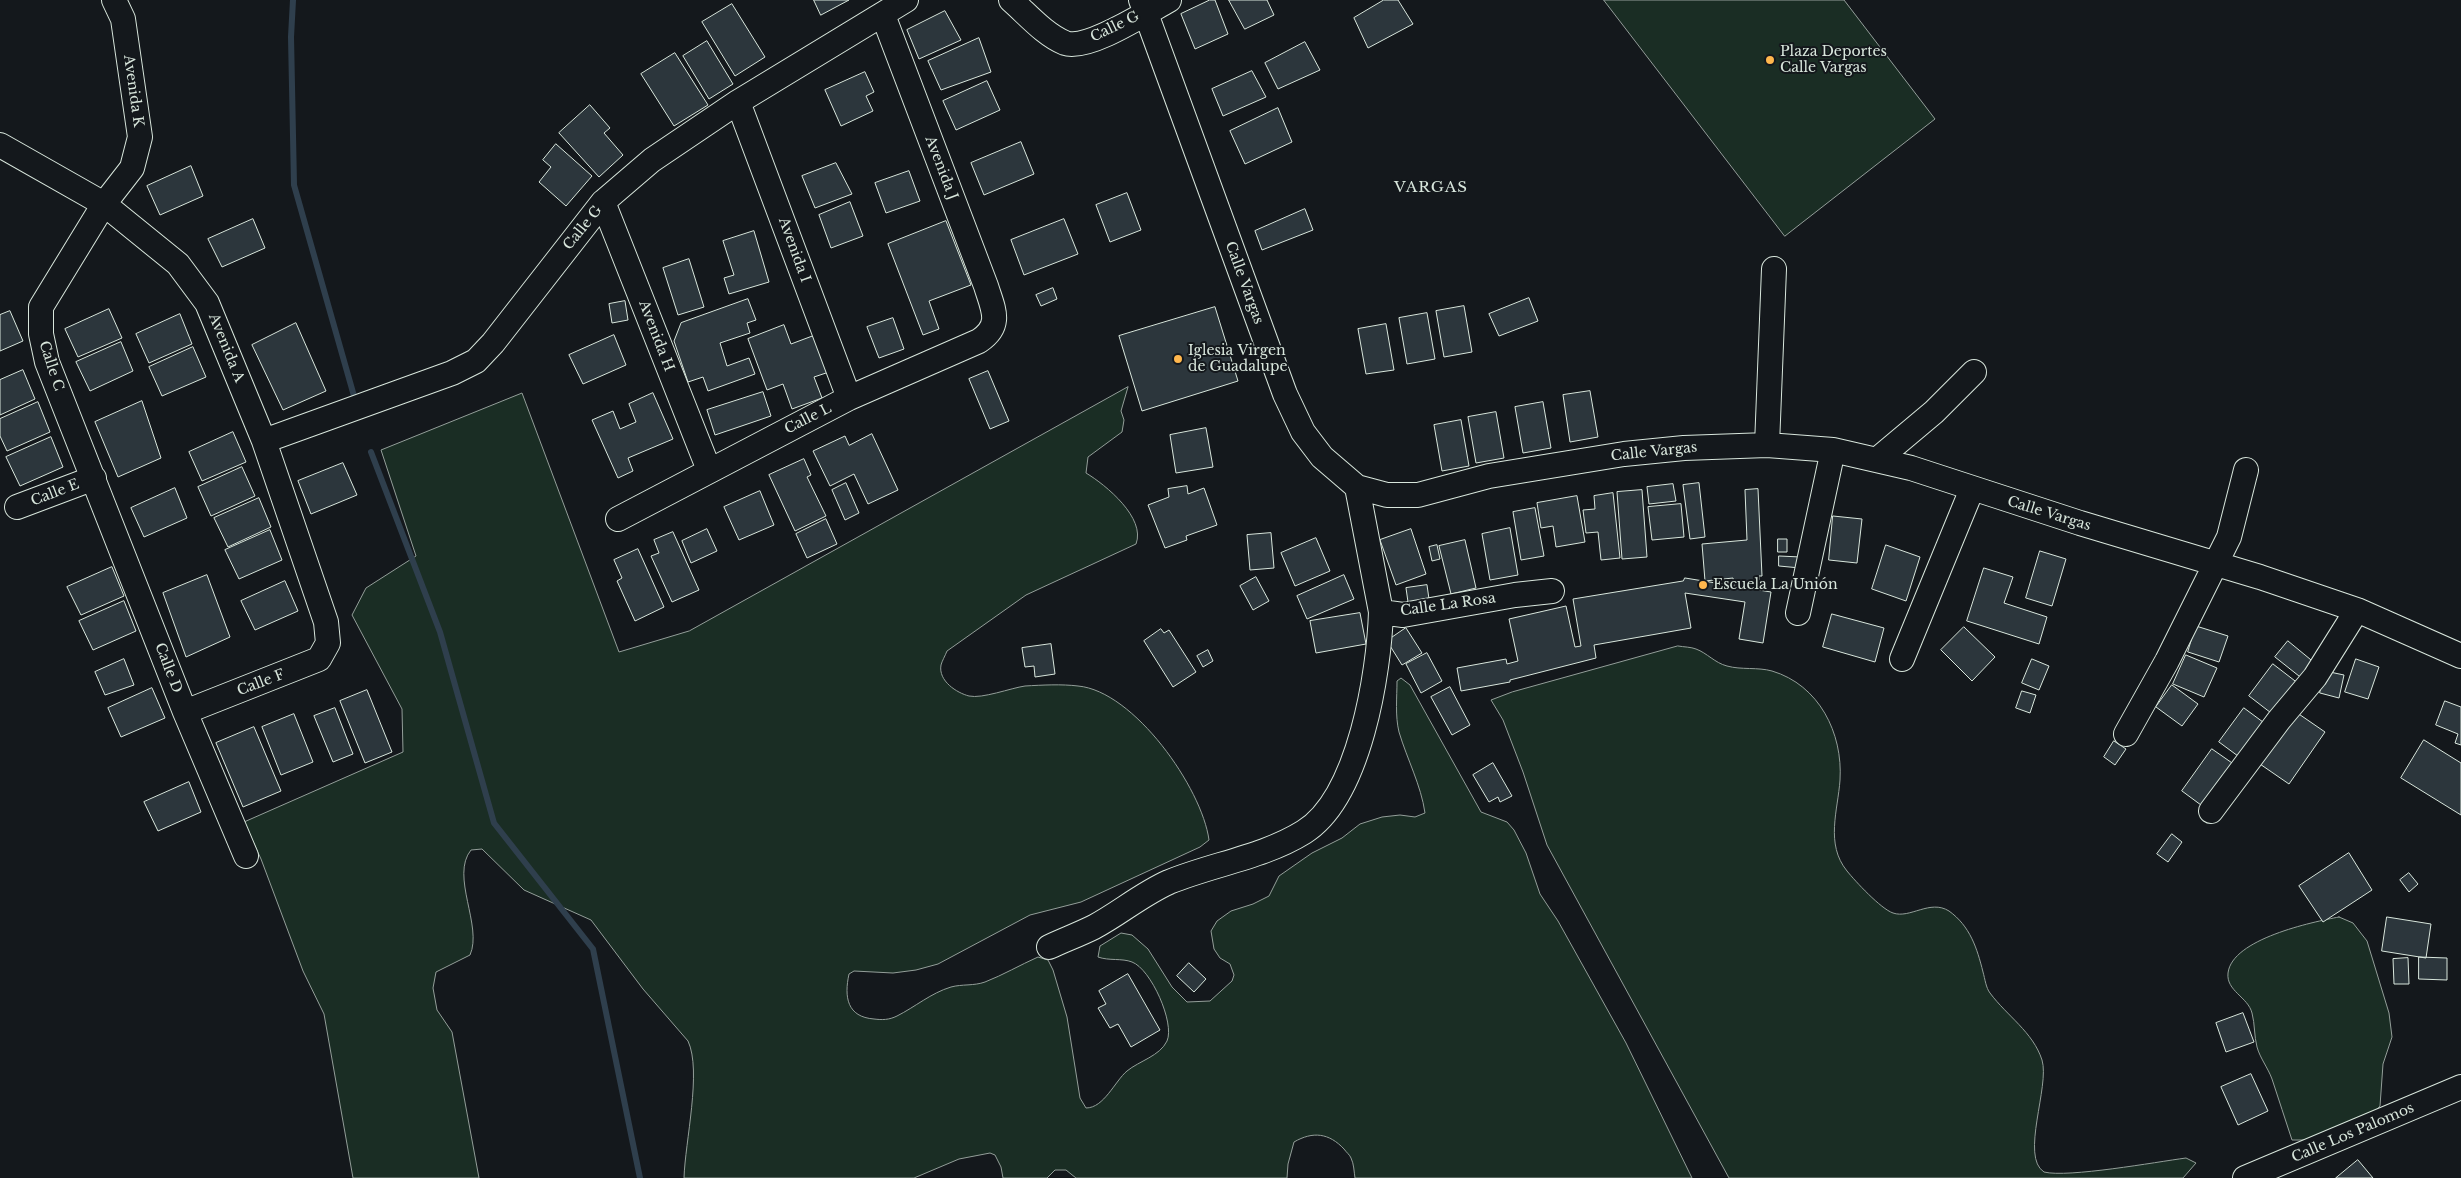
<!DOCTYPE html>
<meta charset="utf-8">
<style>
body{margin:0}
canvas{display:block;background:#14181c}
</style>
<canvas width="2461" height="1178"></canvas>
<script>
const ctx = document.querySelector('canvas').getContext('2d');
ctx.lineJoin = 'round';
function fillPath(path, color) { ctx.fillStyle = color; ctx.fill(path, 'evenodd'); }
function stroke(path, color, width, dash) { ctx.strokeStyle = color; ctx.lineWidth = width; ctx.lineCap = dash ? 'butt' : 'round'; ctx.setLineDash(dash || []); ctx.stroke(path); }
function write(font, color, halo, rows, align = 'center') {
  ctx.font = font + ' "Libre Baskerville",serif'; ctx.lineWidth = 4; ctx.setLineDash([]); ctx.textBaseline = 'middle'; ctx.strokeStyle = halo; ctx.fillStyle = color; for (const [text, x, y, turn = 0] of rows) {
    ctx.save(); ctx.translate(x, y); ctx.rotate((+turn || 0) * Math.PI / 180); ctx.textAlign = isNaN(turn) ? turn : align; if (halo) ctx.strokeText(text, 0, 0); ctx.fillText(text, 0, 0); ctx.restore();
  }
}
const green = new Path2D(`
 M 1604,0 L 1844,0 L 1935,119 L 1785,236 Z
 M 1128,387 L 1121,411 L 1124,420 L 1122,432 L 1088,457 L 1086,473 C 1106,485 1146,518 1136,544 L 1026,595 L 947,651 C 945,656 942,661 941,665 C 938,681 957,693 969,696 C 982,699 1011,688 1025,686 C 1042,685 1062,684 1078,686 C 1134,691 1202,788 1209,840 L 1200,847 L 1081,902 L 1030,915 L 938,964 L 916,970 L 893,973 L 854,971 L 849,974 C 844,997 847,1017 874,1019 C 882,1020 889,1020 897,1016 C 915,1007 931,993 951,987 C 962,984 974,986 985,982 C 1003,975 1020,965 1038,957 L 1048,960 L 1053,970 L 1067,1017 L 1080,1098 L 1086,1108 C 1104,1108 1115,1081 1127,1071 C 1139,1061 1160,1056 1167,1041 C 1175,1023 1151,969 1132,962 C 1122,958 1109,961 1098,957 L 1100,946 L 1121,933 L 1132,935 L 1148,949 L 1172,987 L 1187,1002 L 1210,1001 L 1232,981 L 1234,975 L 1230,964 L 1220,958 L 1214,949 L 1211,931 L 1217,921 L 1231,911 L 1253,904 L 1269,896 L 1279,876 L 1312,853 L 1342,838 L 1360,824 L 1382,817 L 1400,815 L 1415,817 L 1425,813 C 1421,785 1407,759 1399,732 C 1395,716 1397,697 1397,681 L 1401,678 L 1410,685 L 1481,812 L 1507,822 L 1514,830 L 1526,853 L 1540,894 L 1558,921 L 1626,1043 L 1692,1178 L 1355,1178 C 1354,1172 1354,1164 1351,1158 C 1350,1155 1346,1152 1344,1149 C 1329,1133 1313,1131 1294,1142 L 1288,1164 L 1287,1178 L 1076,1178 L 1066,1170 L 1055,1170 L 1047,1178 L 1003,1178 L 1001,1167 L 995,1155 L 990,1153 L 959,1159 L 914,1178 L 684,1178 C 685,1142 702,1071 688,1041 L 643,989 L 591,920 L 524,890 L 482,849 L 471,850 C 450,876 483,926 470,955 L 436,972 L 433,988 L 437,1010 L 452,1032 L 479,1178 L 353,1178 L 324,1014 L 303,971 L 261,859 L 244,822 L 403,752 L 402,709 L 352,615 L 366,588 L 416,556 L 381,450 L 522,393 L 619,652 L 689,631 Z
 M 1678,646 C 1684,647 1691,647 1696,649 C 1707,653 1715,663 1727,666 C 1741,670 1758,667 1772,671 C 1819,685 1843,733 1840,780 C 1838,810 1825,844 1847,871 C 1855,881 1881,909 1893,913 C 1910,919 1930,899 1949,911 C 1970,926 1977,948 1983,972 C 1985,979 1986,988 1990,993 C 2007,1016 2033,1032 2042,1060 C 2050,1086 2020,1157 2044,1172 C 2068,1178 2156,1162 2186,1158 L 2196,1163 L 2183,1178 L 1729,1178 L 1547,845 L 1523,772 L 1503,720 L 1491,700 L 1512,692 Z
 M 2339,917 L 2353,923 L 2367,941 L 2389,1013 L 2392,1037 L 2383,1064 L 2380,1106 L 2373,1114 L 2311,1140 L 2292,1140 C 2285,1120 2279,1099 2272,1079 C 2268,1068 2260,1058 2257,1047 C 2254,1036 2255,1024 2252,1013 C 2248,997 2226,991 2228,973 C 2232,939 2312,922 2339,917 Z`);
fillPath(green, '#1a2d24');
stroke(green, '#939e99', 1);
stroke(new Path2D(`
 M 293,0 L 291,37 L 294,185 L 354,396
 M 371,452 L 440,632 L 494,823 L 593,949 L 640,1178`), '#2f3f4d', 6);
const building = new Path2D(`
 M 814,0 L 849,0 L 821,15 Z
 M 1210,0 L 1215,0 L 1228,34 L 1195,49 L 1181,14 Z
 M 1229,0 L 1267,0 L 1274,15 L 1245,29 Z
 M 1384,0 L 1398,0 L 1413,24 L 1368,48 L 1354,18 Z
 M 732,4 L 765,57 L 735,76 L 702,22 Z
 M 945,11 L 961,40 L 919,59 L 907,30 Z
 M 979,38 L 991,72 L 941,90 L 928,61 Z
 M 707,41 L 733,84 L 709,99 L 683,56 Z
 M 1305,42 L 1320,70 L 1278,89 L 1265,63 Z
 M 675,53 L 708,105 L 674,126 L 641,74 Z
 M 1252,71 L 1266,97 L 1223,116 L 1212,89 Z
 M 865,72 L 874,92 L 866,96 L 873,111 L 841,126 L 825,90 Z
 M 987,81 L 1000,110 L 956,130 L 943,101 Z
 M 590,105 L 610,128 L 604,133 L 623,155 L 599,177 L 559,133 Z
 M 1278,108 L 1292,142 L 1245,164 L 1230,131 Z
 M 1021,142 L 1034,174 L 984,195 L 971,163 Z
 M 556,144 L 592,176 L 566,206 L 539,182 L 551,167 L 543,160 Z
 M 836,163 L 852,194 L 815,208 L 802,176 Z
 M 191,166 L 203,196 L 160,215 L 147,186 Z
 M 909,171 L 920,201 L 886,213 L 875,183 Z
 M 1127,193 L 1141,230 L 1110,242 L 1096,205 Z
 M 850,202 L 863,236 L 831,248 L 819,215 Z
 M 1305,209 L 1313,230 L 1262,250 L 1255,231 Z
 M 253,219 L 265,248 L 222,267 L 208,239 Z
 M 1064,219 L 1078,254 L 1024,275 L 1011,240 Z
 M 946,221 L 971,285 L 929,301 L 939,329 L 923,335 L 888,244 Z
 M 754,231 L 769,282 L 729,294 L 724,278 L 734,275 L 723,241 Z
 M 689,259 L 704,307 L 678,315 L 663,268 Z
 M 1053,288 L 1057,299 L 1041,306 L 1036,295 Z
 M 1529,298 L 1538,321 L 1499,336 L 1489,314 Z
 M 748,299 L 756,320 L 747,323 L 750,333 L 720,343 L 727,366 L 749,358 L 755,374 L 708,391 L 703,377 L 688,382 L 674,341 L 681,323 Z
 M 625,301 L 628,320 L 612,323 L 609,304 Z
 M 1464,306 L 1472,352 L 1444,357 L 1436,311 Z
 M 1215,307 L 1238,381 L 1142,411 L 1119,336 Z
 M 109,309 L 122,338 L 78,357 L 65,329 Z
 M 10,311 L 23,341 L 0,351 L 0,315 Z
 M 1427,313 L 1435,359 L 1407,364 L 1399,318 Z
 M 180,314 L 192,344 L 149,363 L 136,334 Z
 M 893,318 L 904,349 L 879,358 L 867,327 Z
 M 296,323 L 326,391 L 283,410 L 252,345 Z
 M 1386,324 L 1394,370 L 1366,374 L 1358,329 Z
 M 784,325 L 791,344 L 815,335 L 829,372 L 814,377 L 822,398 L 792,409 L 783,384 L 767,390 L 748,339 Z
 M 614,335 L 626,365 L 583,384 L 569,355 Z
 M 121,342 L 133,371 L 90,391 L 76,362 Z
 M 193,347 L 206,377 L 162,396 L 149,367 Z
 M 23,370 L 35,399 L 0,415 L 0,380 Z
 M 988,371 L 1009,421 L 990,429 L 969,379 Z
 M 1590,391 L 1598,437 L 1570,442 L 1563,395 Z
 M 763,392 L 771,416 L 715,435 L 707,410 Z
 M 653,393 L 673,439 L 628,458 L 633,471 L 618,478 L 592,420 L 613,411 L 620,429 L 636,422 L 629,404 Z
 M 142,401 L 161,458 L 118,477 L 95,422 Z
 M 38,402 L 50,432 L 7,451 L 0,436 L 0,419 Z
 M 1543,402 L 1551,448 L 1523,453 L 1515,407 Z
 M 1496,412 L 1504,458 L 1476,463 L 1468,417 Z
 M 1461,420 L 1469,466 L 1442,471 L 1434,425 Z
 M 1206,428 L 1213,467 L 1176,473 L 1170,435 Z
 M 233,432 L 246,462 L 202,481 L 189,452 Z
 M 872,434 L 898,490 L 868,504 L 854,474 L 830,486 L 813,451 L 845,436 L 849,445 Z
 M 51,437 L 63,467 L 20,486 L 6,457 Z
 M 804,459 L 811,475 L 807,477 L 826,516 L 795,531 L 769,475 Z
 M 343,463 L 357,495 L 311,514 L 298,481 Z
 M 242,467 L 255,496 L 211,516 L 198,487 Z
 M 846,483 L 859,513 L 845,520 L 832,490 Z
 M 1699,483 L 1705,537 L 1690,539 L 1683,485 Z
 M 1673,484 L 1676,501 L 1649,504 L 1647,487 Z
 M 1187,486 L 1188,494 L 1204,488 L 1217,525 L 1186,536 L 1187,540 L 1165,548 L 1148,505 L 1169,497 L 1168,489 Z
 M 175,488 L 187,518 L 144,537 L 131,508 Z
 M 1758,489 L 1762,576 L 1759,576 L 1759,582 L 1734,584 L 1733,578 L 1705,581 L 1702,544 L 1747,540 L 1745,490 Z
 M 1642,490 L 1647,557 L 1622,559 L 1617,492 Z
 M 760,491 L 774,525 L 739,540 L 724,507 Z
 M 1613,493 L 1620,558 L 1601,560 L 1598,532 L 1586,533 L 1583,510 L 1595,509 L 1594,496 Z
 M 1577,496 L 1585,542 L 1556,547 L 1553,526 L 1541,528 L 1537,503 Z
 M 259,498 L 271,527 L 228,547 L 214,518 Z
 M 1681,504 L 1684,537 L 1652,540 L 1648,507 Z
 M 1535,508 L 1544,556 L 1521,560 L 1513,512 Z
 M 1833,516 L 1862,519 L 1857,563 L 1829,560 Z
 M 826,519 L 837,544 L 807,558 L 796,534 Z
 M 1510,528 L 1518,575 L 1490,580 L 1482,534 Z
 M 707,529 L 717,551 L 691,563 L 682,541 Z
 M 1411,529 L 1426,574 L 1396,585 L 1380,540 Z
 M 270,530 L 282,560 L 239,579 L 225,550 Z
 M 673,532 L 699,590 L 672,602 L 651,556 L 659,553 L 654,540 Z
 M 1271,533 L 1274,568 L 1250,570 L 1247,535 Z
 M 1316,538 L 1330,571 L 1295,586 L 1281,553 Z
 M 1778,539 L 1787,539 L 1787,552 L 1778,552 Z
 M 1465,540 L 1476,588 L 1451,594 L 1439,546 Z
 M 1437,545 L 1440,559 L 1432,561 L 1429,547 Z
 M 1886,545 L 1920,557 L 1906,601 L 1872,589 Z
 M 638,549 L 664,607 L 635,621 L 617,581 L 622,578 L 614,560 Z
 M 2040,551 L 2066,559 L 2052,606 L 2026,598 Z
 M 1779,556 L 1801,557 L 1800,568 L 1779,566 Z
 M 112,567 L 124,596 L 81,615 L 67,587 Z
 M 1984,568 L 2013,577 L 2004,603 L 2047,617 L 2039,644 L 1967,621 Z
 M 207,575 L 230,637 L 186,657 L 163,593 Z
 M 1344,575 L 1354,599 L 1307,619 L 1297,596 Z
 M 1256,577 L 1269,601 L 1253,610 L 1240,586 Z
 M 1685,578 L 1771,592 L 1763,643 L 1739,639 L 1745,602 L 1685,593 L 1691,628 L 1594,645 L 1596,658 L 1510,680 L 1510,682 L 1461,691 L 1457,668 L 1506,659 L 1507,664 L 1518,661 L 1509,619 L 1566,606 L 1575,647 L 1581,646 L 1573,599 L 1683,581 Z
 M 285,581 L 298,611 L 255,630 L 241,601 Z
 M 1427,585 L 1429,599 L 1408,602 L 1406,588 Z
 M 124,601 L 136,631 L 93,650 L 79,621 Z
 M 1360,613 L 1366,644 L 1316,653 L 1310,621 Z
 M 1832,614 L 1884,628 L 1875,662 L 1823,647 Z
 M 2196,626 L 2228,636 L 2219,662 L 2188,652 Z
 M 1964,627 L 1995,657 L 1972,681 L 1941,650 Z
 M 1406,628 L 1422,653 L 1402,665 L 1387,641 Z
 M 1161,629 L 1164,633 L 1169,630 L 1196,672 L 1173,687 L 1144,641 Z
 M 2288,641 L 2316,664 L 2304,680 L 2275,657 Z
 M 1051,644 L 1055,674 L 1035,677 L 1034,666 L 1025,667 L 1022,648 Z
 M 1208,650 L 1213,661 L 1203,667 L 1197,656 Z
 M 1427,653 L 1442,681 L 1421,693 L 1406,664 Z
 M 2186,655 L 2217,668 L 2204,697 L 2173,684 Z
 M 124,659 L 134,685 L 105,695 L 95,672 Z
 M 2032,659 L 2049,666 L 2039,690 L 2022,683 Z
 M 2356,659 L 2379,667 L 2368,699 L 2345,692 Z
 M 2273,664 L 2299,684 L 2275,716 L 2249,696 Z
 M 2325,671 L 2344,675 L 2339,698 L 2320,693 Z
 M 2172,685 L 2198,704 L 2182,726 L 2156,707 Z
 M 1450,687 L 1470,725 L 1452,735 L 1431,697 Z
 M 152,688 L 165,718 L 121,737 L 108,708 Z
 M 367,690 L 392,752 L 365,763 L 340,701 Z
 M 2022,691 L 2036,695 L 2030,713 L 2016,708 Z
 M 2445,701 L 2461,707 L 2461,745 L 2455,743 L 2458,734 L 2436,725 Z
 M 335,708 L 353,754 L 333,762 L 314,716 Z
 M 2244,708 L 2267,725 L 2242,759 L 2219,742 Z
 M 2293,710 L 2325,732 L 2289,784 L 2257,762 Z
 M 294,714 L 313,762 L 281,775 L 262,727 Z
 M 254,727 L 281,791 L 243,807 L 216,743 Z
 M 2424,740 L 2461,763 L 2461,815 L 2401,778 Z
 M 2114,741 L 2126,749 L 2115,765 L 2104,757 Z
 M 2212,749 L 2235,765 L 2205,808 L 2182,791 Z
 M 1493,763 L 1512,796 L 1500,802 L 1498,797 L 1489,802 L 1473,775 Z
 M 189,782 L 201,812 L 158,831 L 144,802 Z
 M 2172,834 L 2182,842 L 2168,862 L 2157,854 Z
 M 2349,853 L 2372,890 L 2323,922 L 2299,886 Z
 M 2409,873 L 2418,884 L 2409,892 L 2400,880 Z
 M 2387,917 L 2431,924 L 2426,958 L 2382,951 Z
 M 2419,957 L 2447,958 L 2447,980 L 2419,979 Z
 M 2408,958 L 2409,984 L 2394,984 L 2393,959 Z
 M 1189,963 L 1206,979 L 1194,992 L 1177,976 Z
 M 1128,974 L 1160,1030 L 1131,1047 L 1118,1024 L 1110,1028 L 1098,1008 L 1106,1004 L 1099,991 Z
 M 2243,1013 L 2254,1042 L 2226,1052 L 2216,1023 Z
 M 2251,1074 L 2268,1111 L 2238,1125 L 2221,1087 Z
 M 2358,1160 L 2373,1178 L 2336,1178 Z`);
fillPath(building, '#2c363c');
stroke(building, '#d8e6dc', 1);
const minor = new Path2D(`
 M 114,0 L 123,19 L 140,137 L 132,168 L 104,204 L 41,307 L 41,334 L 47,362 L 185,712 L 246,856
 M 1011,0 C 1027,14 1045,35 1065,43 C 1088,51 1147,12 1169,0
 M 1141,0 L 1285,394 L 1303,432 L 1322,457 L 1357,487 L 1387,495 L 1418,495 L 1489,476 L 1624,454 L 1684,448 L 1767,445 L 1833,450 L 1911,468 L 2080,523 L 2260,577 L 2357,610 L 2461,656
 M 738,102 L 849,398
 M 0,145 L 104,204 L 178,264 L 207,303 L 264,441 L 326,622 L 328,643 L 319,659 L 185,712
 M 603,202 L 709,470
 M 264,441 L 452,373 L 476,361 L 493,343 L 603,202 L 652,160 L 738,102 L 906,0
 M 1767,445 L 1774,269
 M 1878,459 L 1934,412 L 1974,372
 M 1357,487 L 1381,612 L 1403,615 L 1515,595 L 1552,591
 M 17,507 L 94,478
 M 618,519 L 849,398 L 979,341 C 1003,325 993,309 986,286 L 883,15
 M 1798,613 L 1833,450
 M 1902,659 L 1972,489
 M 2126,734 L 2167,661 L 2229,537 L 2246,470
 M 2211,811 L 2279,720 L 2315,677 L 2357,610
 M 1049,947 C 1064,940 1080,934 1094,927 C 1120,913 1142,894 1169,882 C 1213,864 1264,857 1304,832 C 1360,797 1379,672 1381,612
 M 2245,1178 L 2461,1087`);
stroke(minor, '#d8e6dc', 26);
stroke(minor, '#14181c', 24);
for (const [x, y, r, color] of [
 [1770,60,5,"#ffb74d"],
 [1178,359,5,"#ffb74d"],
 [1703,585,5,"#ffb74d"]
]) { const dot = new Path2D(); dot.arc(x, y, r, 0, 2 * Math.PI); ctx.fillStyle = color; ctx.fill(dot); stroke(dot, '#14181c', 2); }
write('14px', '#d8e6dc', '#14181c', [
 ["Calle G",1115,27,-26],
 ["Avenida K",133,91,82],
 ["Avenida J",941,168,69],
 ["Calle G",583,228,-51],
 ["Avenida I",794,250,70],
 ["Calle Vargas",1244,283,70],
 ["Avenida H",656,336,69],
 ["Avenida A",226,348,68],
 ["Calle C",51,366,72],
 ["Calle L",808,419,-27],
 ["Calle Vargas",1654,452,-6],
 ["Calle E",55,493,-21],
 ["Calle Vargas",2049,514,17],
 ["Calle La Rosa",1448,605,-8],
 ["Calle D",168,668,69],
 ["Calle F",261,683,-21],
 ["Calle Los Palomos",2353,1133,-23]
]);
write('14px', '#d8e6dc', '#14181c', [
 ["Plaza Deportes",1780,52],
 ["Calle Vargas",1780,68],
 ["Iglesia Virgen",1188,351],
 ["de Guadalupe",1188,367],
 ["Escuela La Unión",1713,585]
], 'left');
ctx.letterSpacing = '1px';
write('15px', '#d8e6dc', '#14181c', [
 ["VARGAS",1431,188]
]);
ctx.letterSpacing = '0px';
</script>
